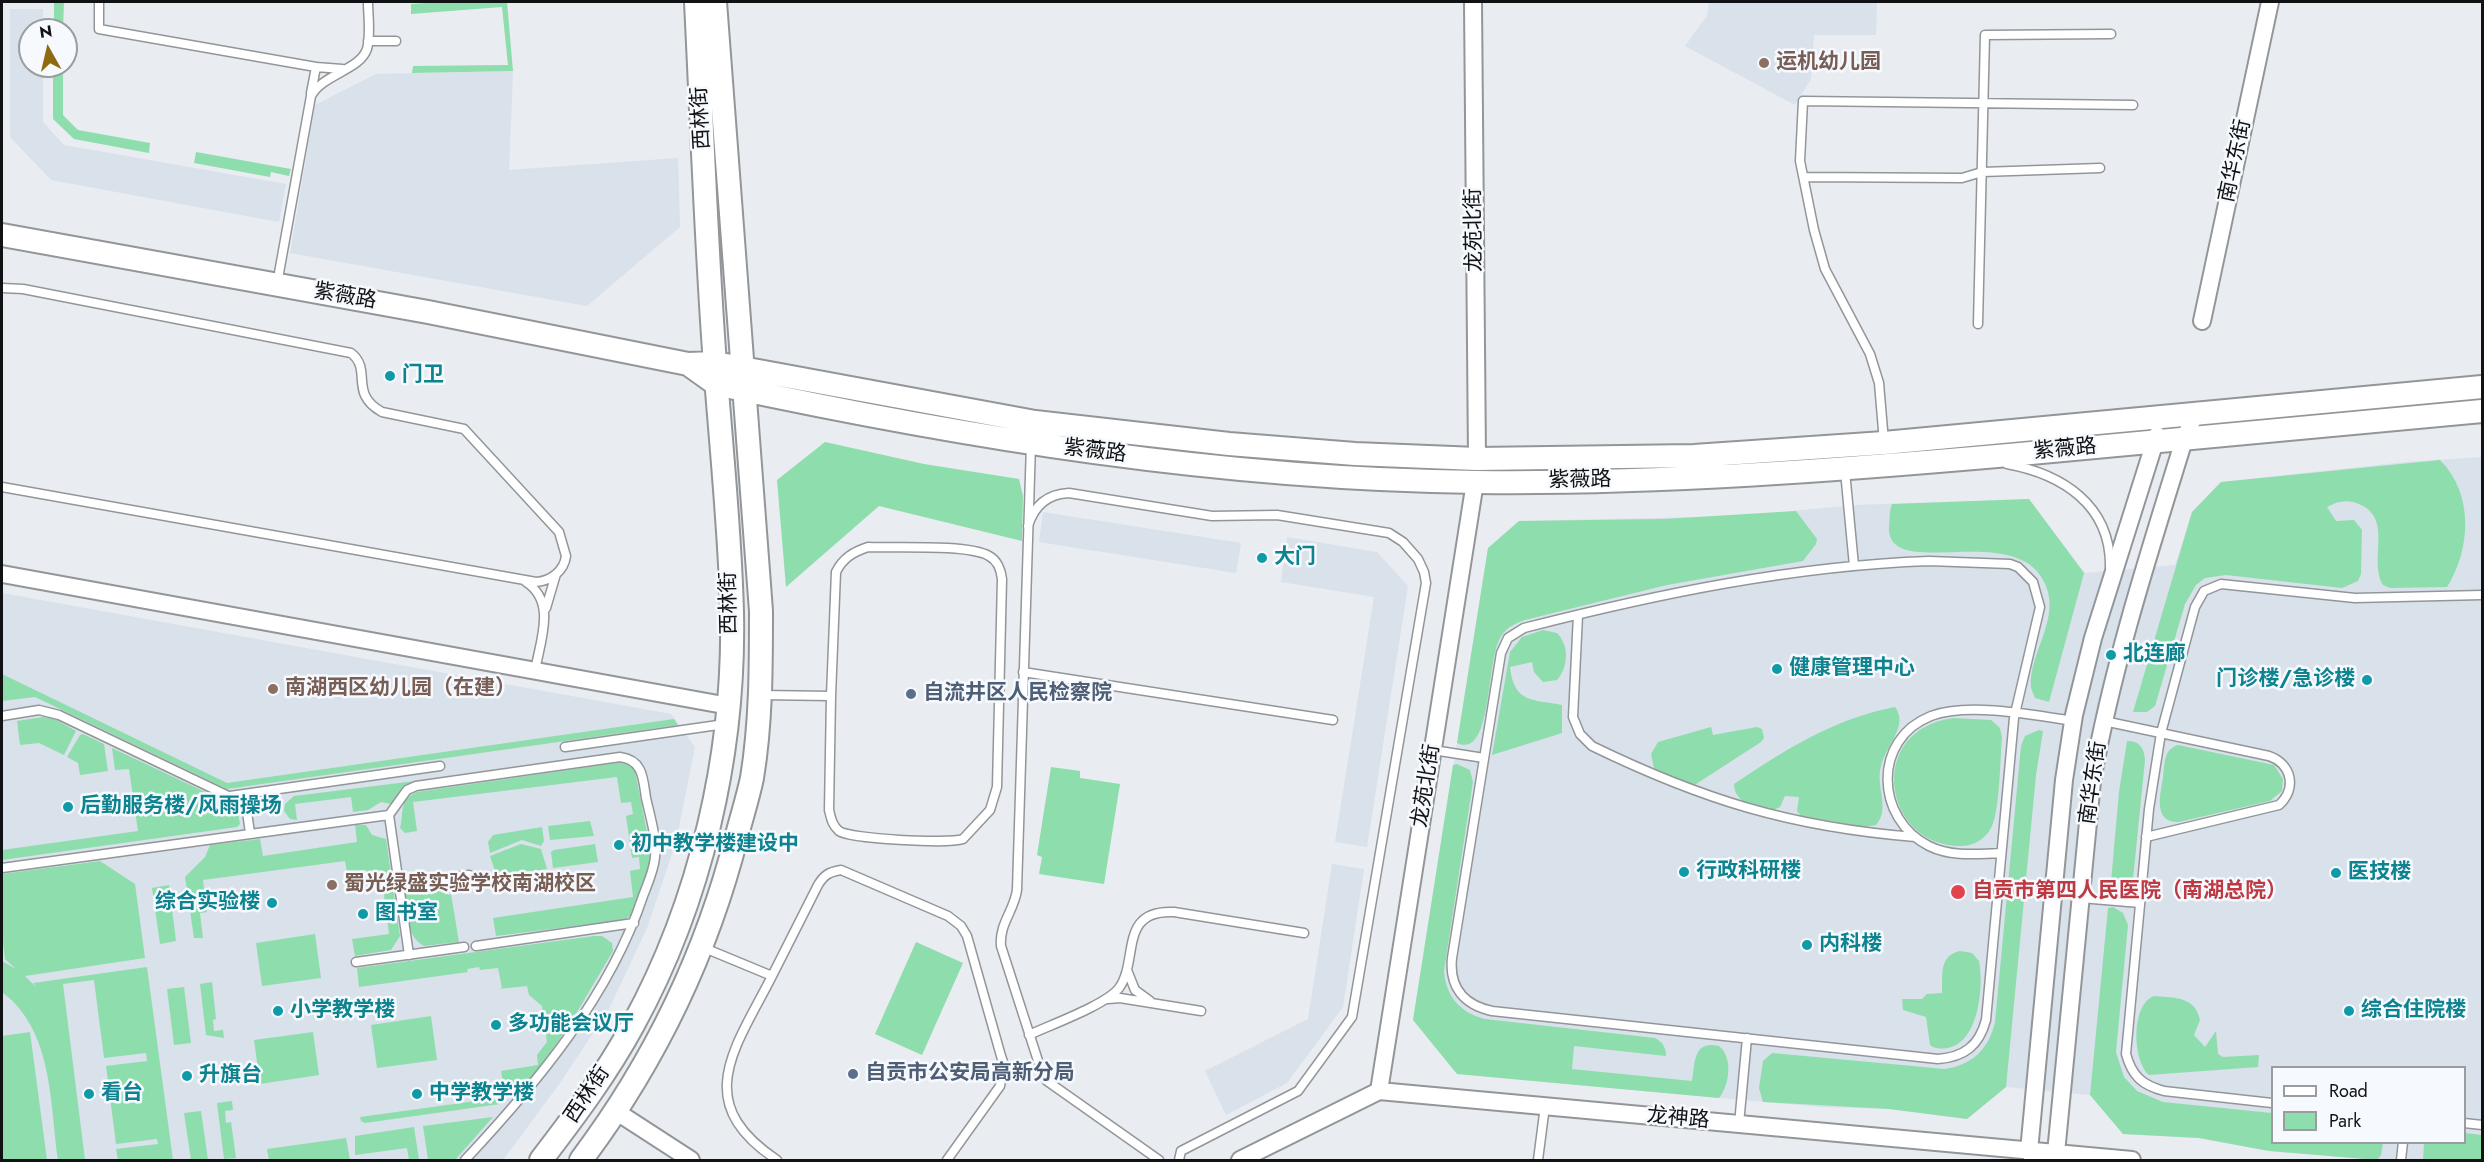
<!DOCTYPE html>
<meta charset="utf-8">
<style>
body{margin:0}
#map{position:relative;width:2484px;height:1162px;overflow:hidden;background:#e9ecf0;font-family:Jost,sans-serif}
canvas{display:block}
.frame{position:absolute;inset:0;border:3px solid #111213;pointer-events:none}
.legend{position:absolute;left:2271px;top:1066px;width:195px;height:78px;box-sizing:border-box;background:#f6f9fd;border:2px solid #9a9d9f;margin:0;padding:8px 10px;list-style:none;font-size:18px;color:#111213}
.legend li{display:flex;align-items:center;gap:12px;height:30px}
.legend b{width:30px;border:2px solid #9a9d9f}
.north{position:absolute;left:18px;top:18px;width:60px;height:60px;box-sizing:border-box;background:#f6f9fd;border:2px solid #9a9d9f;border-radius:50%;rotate:352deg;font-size:16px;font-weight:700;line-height:24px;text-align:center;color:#111213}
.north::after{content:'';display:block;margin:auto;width:21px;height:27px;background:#906a10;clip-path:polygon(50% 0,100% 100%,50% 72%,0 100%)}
</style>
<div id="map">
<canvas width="2484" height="1162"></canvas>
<div class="frame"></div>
<ul class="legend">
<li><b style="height:8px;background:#fff"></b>Road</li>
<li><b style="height:16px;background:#8eddad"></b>Park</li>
</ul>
<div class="north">N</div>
</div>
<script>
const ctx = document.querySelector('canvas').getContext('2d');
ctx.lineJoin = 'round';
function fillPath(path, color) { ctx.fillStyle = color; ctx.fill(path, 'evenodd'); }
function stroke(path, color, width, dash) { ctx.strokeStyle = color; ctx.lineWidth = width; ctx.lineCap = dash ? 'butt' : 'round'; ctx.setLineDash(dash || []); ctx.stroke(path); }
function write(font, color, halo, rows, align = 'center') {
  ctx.font = font + ' Jost,"Noto Sans SC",sans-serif'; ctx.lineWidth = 5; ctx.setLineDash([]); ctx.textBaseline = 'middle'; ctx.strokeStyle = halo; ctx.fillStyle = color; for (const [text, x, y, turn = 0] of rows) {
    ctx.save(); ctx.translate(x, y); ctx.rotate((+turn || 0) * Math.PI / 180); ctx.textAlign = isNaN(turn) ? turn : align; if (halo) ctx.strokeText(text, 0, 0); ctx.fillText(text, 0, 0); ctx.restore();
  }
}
fillPath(new Path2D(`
 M 1709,2 L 1877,2 L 1876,35 L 1814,35 L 1811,79 L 1795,105 L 1685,46 L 1707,16 Z
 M 10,9 L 43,9 L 43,30 L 30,30 L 30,66 L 43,66 L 43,122 L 64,145 L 286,184 L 279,222 L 51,180 L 10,137 Z
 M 513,71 L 509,170 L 678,158 L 680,227 L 587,306 L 290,253 L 315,105 L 376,74 Z
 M 2482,457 L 2482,1160 L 2381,1160 L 2269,1151 L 2199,1138 L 2123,1134 L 2090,1095 L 2006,1087 L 1967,1119 L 1889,1109 L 1820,1107 L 1457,1074 L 1413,1020 L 1488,548 L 1519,521 L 1740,516 L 1855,505 L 2029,499 L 2085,573 L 2175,565 L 2192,512 L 2221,482 L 2405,462 ZM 2272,1068 L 2464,1068 L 2464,1142 L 2272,1142 Z
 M 1043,512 L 1241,543 L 1236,573 L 1039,542 Z
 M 1287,537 L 1377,552 L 1408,586 L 1367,847 L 1335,842 L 1374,597 L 1281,582 Z
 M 2,593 L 671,714 L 695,747 L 676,842 L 647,928 L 609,1009 L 560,1083 L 503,1160 L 2,1160 Z
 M 1332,864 L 1364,869 L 1343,1007 L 1287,1083 L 1226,1115 L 1205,1071 L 1308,1019 Z`), '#d9e1eb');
fillPath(new Path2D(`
 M 54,2 L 64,2 L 63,30 L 54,30 Z
 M 442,2 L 507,2 L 513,71 L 412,73 L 413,66 L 508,65 L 502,7 L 411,14 L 411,4 Z
 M 53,66 L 63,66 L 63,115 L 78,130 L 150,143 L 149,153 L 74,139 L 53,119 Z
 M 196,152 L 291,169 L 289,176 L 271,172 L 270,177 L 194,163 Z
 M 825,442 L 924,464 L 1019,479 L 1023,496 L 1022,541 L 879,506 L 786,587 L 777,480 Z
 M 2440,460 C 2474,494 2471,549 2447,587 L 2390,588 L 2383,585 C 2368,559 2394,519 2359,504 C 2348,499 2337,501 2327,507 L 2336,521 L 2354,520 L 2362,530 L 2361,574 L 2358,581 L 2342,588 L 2226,575 L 2205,578 L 2196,585 L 2185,604 L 2155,706 L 2147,712 L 2133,712 L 2192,512 L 2221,482 Z
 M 2029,499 L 2084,573 L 2049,702 L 2035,698 L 2031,688 C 2028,654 2060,621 2046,586 C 2019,517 1887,584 1889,527 C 1890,519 1889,512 1892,504 Z
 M 1796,511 L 1817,539 L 1816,544 L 1803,561 L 1667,585 L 1525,620 C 1516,623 1507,627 1502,635 C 1485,656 1494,760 1457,743 L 1488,548 L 1519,521 L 1664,519 Z
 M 1543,630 L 1557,633 C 1570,646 1568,668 1557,680 L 1543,682 L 1534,672 L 1532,662 L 1510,667 C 1514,705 1535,699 1562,705 L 1562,733 L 1492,755 L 1510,652 L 1522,637 Z
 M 2,674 L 227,783 L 674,719 L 678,725 L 227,789 L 35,697 L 2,701 Z
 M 1895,707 C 1909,726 1886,745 1881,766 C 1875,787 1891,808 1876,825 L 1864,827 L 1801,816 L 1797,811 L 1799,797 L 1785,796 L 1780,807 L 1773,810 C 1756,806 1735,805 1734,784 C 1785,750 1833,719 1895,707 Z
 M 43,717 L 55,719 L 76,731 L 64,755 L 39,743 L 20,745 L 17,721 Z
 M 1954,718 L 1991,720 L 2000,728 L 2002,738 C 2000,758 2000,812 1991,828 C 1985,839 1974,846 1961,846 C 1883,847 1864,729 1954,718 Z
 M 1711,727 L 1713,735 L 1757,727 L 1762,729 L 1764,738 L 1761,742 L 1693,786 L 1658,772 L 1654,768 L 1651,754 L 1658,742 Z
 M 2039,730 L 2043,731 L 2036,775 L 2006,1087 L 1967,1119 L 1889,1109 L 1763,1102 L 1759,1088 L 1763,1061 L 1772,1053 L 1945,1069 C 1972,1065 1989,1049 1995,1022 L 2021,746 L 2025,736 Z
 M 83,734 L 104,744 L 108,771 L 80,775 L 78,763 L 67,757 L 80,735 Z
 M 2127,741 C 2140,741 2144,748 2145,760 L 2133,879 L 2125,891 L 2110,893 L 2119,792 Z
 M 2178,745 L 2274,765 L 2283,779 L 2282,791 L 2270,801 L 2179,822 C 2153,823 2160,795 2163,778 C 2164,770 2164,760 2167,754 C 2169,749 2173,747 2178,745 Z
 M 112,748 L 237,807 L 240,824 L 237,827 L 2,860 L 2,850 L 138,831 L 129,769 L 115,770 Z
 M 623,762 L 633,767 L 635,771 L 652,858 L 633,914 L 624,920 L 496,936 L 493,918 L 633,897 L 630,871 L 640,869 L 639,857 L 632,858 L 626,816 L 633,814 L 631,802 L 621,803 L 617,777 L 413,802 L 417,831 L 405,833 L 400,828 C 404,815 398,800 417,792 Z
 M 1457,764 L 1470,770 L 1473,782 L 1444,971 C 1446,997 1461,1013 1485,1019 L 1655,1038 C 1663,1042 1666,1048 1666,1056 L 1574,1046 L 1572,1069 L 1692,1081 C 1695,1063 1693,1040 1719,1046 C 1733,1057 1730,1085 1719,1098 L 1457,1074 L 1413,1020 L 1453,765 Z
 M 1051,767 L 1080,771 L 1080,778 L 1120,784 L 1104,884 L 1039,874 L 1042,857 L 1037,855 Z
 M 415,781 L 402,787 L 391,804 L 381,802 L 368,810 L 353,812 L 351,797 L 295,804 L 297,820 L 290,819 L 284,811 L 285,804 L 294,796 Z
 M 590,821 L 594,836 L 550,840 L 548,826 Z
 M 355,825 L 366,825 L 372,835 L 386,839 L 400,936 L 391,950 L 355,956 L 352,939 L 389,934 L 383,888 L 367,882 L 366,870 L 347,872 L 345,861 L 203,880 L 207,912 L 200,913 L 203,938 L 194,938 L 185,877 L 205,857 L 210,845 L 260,839 L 263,856 L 357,842 Z
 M 542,827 L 544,841 L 541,846 L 522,840 L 490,853 L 488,842 L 493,835 Z
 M 521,844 L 541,849 L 547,869 L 502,875 L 495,871 L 490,856 Z
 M 595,844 L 598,862 L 553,868 L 551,852 L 554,850 Z
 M 100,861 L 135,884 L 145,958 L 25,976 L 37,988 L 33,983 L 147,967 L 173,1160 L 118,1160 L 116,1149 L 158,1144 L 157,1139 L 116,1144 L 106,1066 L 147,1061 L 146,1053 L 104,1058 L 94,980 L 63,984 L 85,1160 L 58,1160 C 50,1103 53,1030 2,992 L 2,961 L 16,969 L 5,959 L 2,935 L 2,874 Z
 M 446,884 L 448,895 L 451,894 L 459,942 L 424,946 C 405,936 407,909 405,890 Z
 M 169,885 L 176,941 L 160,944 L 152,888 Z
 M 2113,907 L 2123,913 L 2128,925 L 2116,1052 L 2124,1077 L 2137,1091 L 2163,1102 L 2272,1113 L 2272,1142 L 2383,1143 L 2381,1155 L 2377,1160 L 2269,1151 L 2199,1138 L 2123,1134 L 2090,1095 L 2108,908 Z
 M 315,934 L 321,978 L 262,986 L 256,943 Z
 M 594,936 L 602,936 L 612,943 L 613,951 L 570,1024 L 520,1095 L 505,1097 L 500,1104 L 365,1123 L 361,1121 L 360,1117 L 505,1097 L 501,1071 L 538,1065 L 537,1055 L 547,1042 L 542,1006 L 529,995 L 527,986 L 499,989 L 502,988 L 498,968 L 480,970 L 479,967 L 467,969 L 468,972 L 359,987 L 357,968 Z
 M 916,942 L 963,963 L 922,1055 L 875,1034 Z
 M 1960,951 L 1972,953 L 1979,961 C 1984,986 1979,1042 1948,1048 C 1940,1049 1935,1049 1930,1045 L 1926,1017 L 1903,1010 L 1902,999 L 1922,999 L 1927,994 L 1942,993 C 1943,976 1938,956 1960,951 Z
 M 212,982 L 216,1019 L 213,1020 L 214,1031 L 223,1030 L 224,1038 L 206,1035 L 200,984 Z
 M 184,987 L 191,1043 L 174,1045 L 167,989 Z
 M 2154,996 C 2175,998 2195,996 2200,1020 L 2194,1035 L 2205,1047 L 2216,1031 L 2218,1054 L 2223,1057 L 2259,1055 L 2258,1067 L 2149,1075 C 2132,1060 2131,1004 2154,996 Z
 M 431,1016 L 437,1060 L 377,1068 L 371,1025 Z
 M 30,1032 L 47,1160 L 2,1160 L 2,1036 Z
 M 313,1032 L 319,1075 L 260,1084 L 254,1040 Z
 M 232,1101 L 233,1110 L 225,1111 L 226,1123 L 231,1122 L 236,1158 L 224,1159 L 217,1103 Z
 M 201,1111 L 208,1160 L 191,1160 L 184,1113 Z
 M 493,1117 L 455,1160 L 428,1160 L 423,1126 Z
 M 414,1127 L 419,1160 L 409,1160 L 407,1148 L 355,1155 L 355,1136 Z
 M 2465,1133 L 2482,1135 L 2482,1160 L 2423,1160 L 2424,1143 L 2464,1142 Z
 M 346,1138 L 350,1160 L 269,1160 L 267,1149 Z`), '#8eddad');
const service = new Path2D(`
 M 99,2 L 99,29 L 316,67 L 342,69
 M 368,41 L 396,41
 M 311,93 L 316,67
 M 1804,177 L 1962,178 L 1982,172 L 2100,168
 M 277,284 L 311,96 C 323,74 360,70 367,49 C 371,35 368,16 368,2
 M 2,288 L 23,289 L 351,353 C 373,370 348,393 382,412 L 464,429 L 559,532 L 566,556 C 564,571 551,581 536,582 L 2,487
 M 1978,324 L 1985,35 L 2111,34
 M 1884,442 L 1879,383 L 1870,354 L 1825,269 L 1814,230 L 1800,161 L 1803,101 L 2133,105
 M 1031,444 L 1017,890 C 1014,911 999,924 1001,946 L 1040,1067 L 1047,1081 L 1159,1160
 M 2007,464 C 2062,474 2111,505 2110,567
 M 1845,471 L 1854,566
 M 1028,526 C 1034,506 1047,494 1069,493 L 1212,516 L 1277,515 L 1389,533 L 1403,542 L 1418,559 L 1424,572 L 1426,583 L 1352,1017 L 1298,1091 L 1181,1151 L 1179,1160
 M 1929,561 L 2010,564 L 2018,567 L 2033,582 L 2040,607 L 2014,718 L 1986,1020 C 1979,1046 1964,1057 1938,1059 L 1492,1011 C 1464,1005 1449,987 1452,958 L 1501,653 L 1508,638 L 1524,628 C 1657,594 1792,566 1929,561 Z
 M 526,582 C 557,602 540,641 535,671
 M 546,608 L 556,574
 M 1578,615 L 1573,717 L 1580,734 L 1592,746 C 1703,800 1791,827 1915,837
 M 1023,672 L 1333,720
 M 761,695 L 831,696 L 829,810 C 831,818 832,825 839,831 C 850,839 948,844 963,839 L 990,810 L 997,787 L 1002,579 C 1001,570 997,560 989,556 C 969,544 894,548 868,547 C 853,552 843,558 836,572 L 831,696
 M 2,716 L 39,710 L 59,715 L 241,802 L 247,812 L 250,833
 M 2104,721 L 2269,756 C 2292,764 2297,789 2279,805 L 2146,837
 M 565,747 L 725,724
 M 1433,750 L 1484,758
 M 230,796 L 440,766
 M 389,815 L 409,955
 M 2001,853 C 1977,854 1951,857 1929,846 C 1875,819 1872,739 1931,716 C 1967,702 2035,715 2073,721
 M 2,868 L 389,815 L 407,790 L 416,786 L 620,757 C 643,760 643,778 646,798 C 650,816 657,838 655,857 C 654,870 648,883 643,896 C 610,996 536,1084 465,1160
 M 399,885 L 469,875
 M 2081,898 L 2140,903
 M 476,946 L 634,923
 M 702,947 L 772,976 C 735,1049 690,1102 777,1160
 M 356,962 L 464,947
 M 1127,970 L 1135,990 L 1150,1001
 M 772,976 L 818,885 C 824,875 829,872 841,870 L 948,916 L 961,926 L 967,936 L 1001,1056 L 1004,1065 L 1000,1086 L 947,1160
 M 1108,999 L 1120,998 L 1201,1011
 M 1029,1035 C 1050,1025 1106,1005 1119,988 C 1139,961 1118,909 1174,912 L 1304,933
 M 2272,1103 L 2164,1091 C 2142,1085 2132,1076 2126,1054 L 2149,809 L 2161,733 L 2195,607 L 2204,591 L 2221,584 L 2355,598 L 2482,595
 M 2464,1123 L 2482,1125
 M 1739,1124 L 1747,1038
 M 1538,1160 L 1545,1106
 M 2401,1160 L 2403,1142`);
const minor = new Path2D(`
 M 1473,2 L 1477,459
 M 2202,321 L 2270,2
 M 2,574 L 729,706
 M 1379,1091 L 1475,482
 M 617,1112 L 691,1160
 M 1240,1160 L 1379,1091 L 2132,1160
 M 2034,1160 L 2029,1151 L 2064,780 L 2074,715 L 2093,638 L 2157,435
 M 2050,1160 L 2056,1153 L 2092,781 C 2113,664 2149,553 2184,440 L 2195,414`);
const secondary = new Path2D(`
 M 2,235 L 428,312 L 688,364 L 715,363 L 1035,422 L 1229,444 L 1355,454 L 1477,459 L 1694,456 L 1884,443 L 2482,387
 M 688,364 L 716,384 C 966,438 1221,479 1477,482 C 1658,484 1839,470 2020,454 C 2174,441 2328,426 2482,411
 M 541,1160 C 574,1117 607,1073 633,1025 C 701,901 735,753 732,612 C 730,529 721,447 715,364 C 706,244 702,122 696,2
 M 581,1160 C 654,1063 707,953 737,835 C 742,816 748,797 752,778 C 761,723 761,667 761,611 L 715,2`);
stroke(service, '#939699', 11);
stroke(minor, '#939699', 20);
stroke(secondary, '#939699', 26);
stroke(service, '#fff', 8);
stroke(minor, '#fff', 16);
stroke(secondary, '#fff', 22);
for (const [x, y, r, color] of [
 [1764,63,6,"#8d6e63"],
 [390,376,6,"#0f9aa8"],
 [1262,558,6,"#0f9aa8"],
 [2111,655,6,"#0f9aa8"],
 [1777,669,6,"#0f9aa8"],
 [2367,680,6,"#0f9aa8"],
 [273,689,6,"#8d6e63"],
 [911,694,6,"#5c6f8a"],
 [68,807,6,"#0f9aa8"],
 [619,845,6,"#0f9aa8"],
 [1684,872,6,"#0f9aa8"],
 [2336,873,6,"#0f9aa8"],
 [332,885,6,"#8d6e63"],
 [1958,892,8,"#e0444e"],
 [272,903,6,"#0f9aa8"],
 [363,914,6,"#0f9aa8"],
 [1807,945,6,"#0f9aa8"],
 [278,1011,6,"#0f9aa8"],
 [2349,1011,6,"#0f9aa8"],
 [496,1025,6,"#0f9aa8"],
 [853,1074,6,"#5c6f8a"],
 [187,1076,6,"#0f9aa8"],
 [89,1094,6,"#0f9aa8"],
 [417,1094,6,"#0f9aa8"]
]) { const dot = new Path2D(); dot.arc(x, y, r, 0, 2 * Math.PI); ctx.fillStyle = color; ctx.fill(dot); stroke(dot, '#f6f9fd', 2); }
write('bold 21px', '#785e54', '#f6f9fd', [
 ["运机幼儿园",1776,63],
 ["南湖西区幼儿园（在建）",285,689],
 ["蜀光绿盛实验学校南湖校区",344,885]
], 'left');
write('21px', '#111213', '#f6f9fd', [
 ["西林街",702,118,-93],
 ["南华东街",2236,161,-78],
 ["龙苑北街",1475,230,-91],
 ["紫薇路",345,297,10],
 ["紫薇路",2065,450,-5],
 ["紫薇路",1095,452,7],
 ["紫薇路",1580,481,-1],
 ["西林街",730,603,-91],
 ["南华东街",2094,783,-82],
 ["龙苑北街",1427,786,-81],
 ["西林街",588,1095,-56],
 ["龙神路",1678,1119,5]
]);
write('bold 21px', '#0d838f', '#f6f9fd', [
 ["门卫",402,376],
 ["大门",1274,558],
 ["北连廊",2123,655],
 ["健康管理中心",1789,669],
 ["门诊楼/急诊楼",2355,680,"right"],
 ["后勤服务楼/风雨操场",80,807],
 ["初中教学楼建设中",631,845],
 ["行政科研楼",1696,872],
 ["医技楼",2348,873],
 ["综合实验楼",260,903,"right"],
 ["图书室",375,914],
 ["内科楼",1819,945],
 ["小学教学楼",290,1011],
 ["综合住院楼",2361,1011],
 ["多功能会议厅",508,1025],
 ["升旗台",199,1076],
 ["看台",101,1094],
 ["中学教学楼",429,1094]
], 'left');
write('bold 21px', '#4e5e75', '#f6f9fd', [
 ["自流井区人民检察院",923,694],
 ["自贡市公安局高新分局",865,1074]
], 'left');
write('bold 21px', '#be3a42', '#f6f9fd', [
 ["自贡市第四人民医院（南湖总院）",1972,892]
], 'left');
</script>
